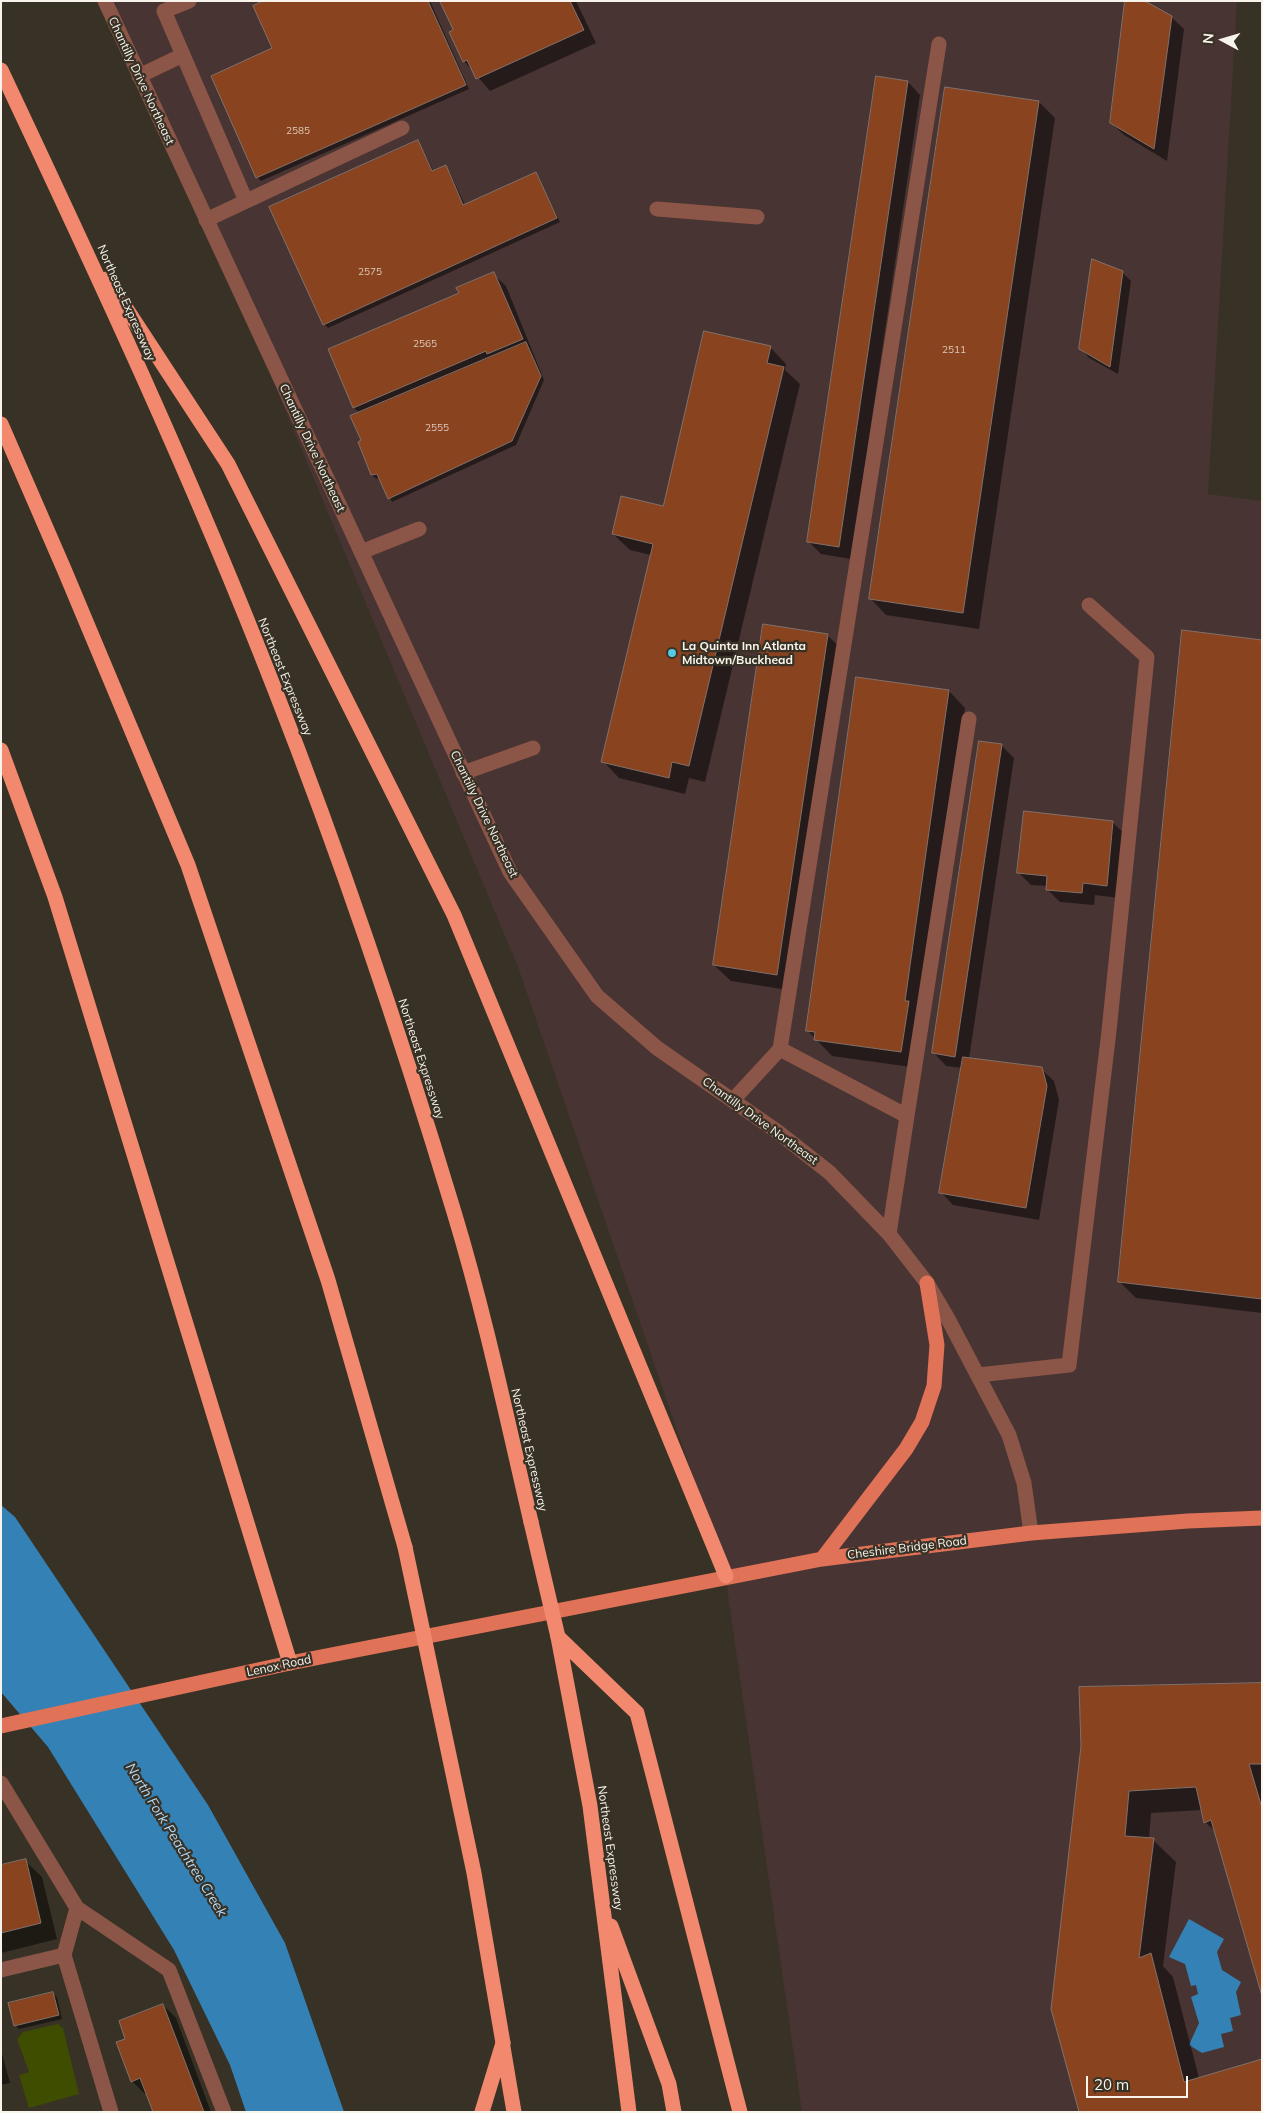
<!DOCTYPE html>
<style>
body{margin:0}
#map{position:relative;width:1263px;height:2113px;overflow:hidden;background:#383125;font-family:Mulish,sans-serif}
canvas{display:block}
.frame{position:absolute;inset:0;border:2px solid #f8f4ec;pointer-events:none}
.north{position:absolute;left:1198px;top:15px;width:50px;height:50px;-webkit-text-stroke:4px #383125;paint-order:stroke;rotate:276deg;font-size:14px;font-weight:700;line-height:20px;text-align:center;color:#f8f4ec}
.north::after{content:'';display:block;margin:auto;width:18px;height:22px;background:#f8f4ec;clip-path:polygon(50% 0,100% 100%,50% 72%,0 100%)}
.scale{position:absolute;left:1086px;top:2076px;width:102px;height:22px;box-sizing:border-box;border:2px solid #f8f4ec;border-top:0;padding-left:6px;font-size:15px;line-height:18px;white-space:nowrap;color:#f8f4ec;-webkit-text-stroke:4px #383125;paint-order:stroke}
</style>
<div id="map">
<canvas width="1263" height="2113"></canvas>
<div class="frame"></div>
<div class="north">N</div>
<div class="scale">20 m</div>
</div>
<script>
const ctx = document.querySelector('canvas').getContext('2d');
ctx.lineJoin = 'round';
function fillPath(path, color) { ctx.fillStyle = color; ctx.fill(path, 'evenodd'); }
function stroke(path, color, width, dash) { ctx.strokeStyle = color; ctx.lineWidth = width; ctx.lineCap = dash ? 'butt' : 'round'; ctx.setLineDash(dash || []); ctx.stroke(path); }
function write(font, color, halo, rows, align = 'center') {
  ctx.font = font + ' Mulish,sans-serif'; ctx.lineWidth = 4.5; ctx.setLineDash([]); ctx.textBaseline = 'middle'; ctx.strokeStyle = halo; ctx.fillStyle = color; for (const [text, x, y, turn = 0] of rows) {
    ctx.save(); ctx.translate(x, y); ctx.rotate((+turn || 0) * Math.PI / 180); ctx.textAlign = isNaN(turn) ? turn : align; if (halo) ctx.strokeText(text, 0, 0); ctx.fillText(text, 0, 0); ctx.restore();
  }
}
fillPath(new Path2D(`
 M 114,1 L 1237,1 L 1208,494 L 1262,501 L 1262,2112 L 802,2112 L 724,1567 L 518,967 Z`), '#483433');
fillPath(new Path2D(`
 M 58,2024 L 63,2028 L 79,2094 L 29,2108 L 19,2075 L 29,2072 L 17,2039 L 23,2032 Z`), '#3f4d00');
fillPath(new Path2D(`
 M 1,1505 L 15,1517 L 208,1805 L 285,1943 L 344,2112 L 246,2112 L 230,2065 L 174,1950 L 48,1747 L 1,1692 Z
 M 1189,1919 L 1224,1939 L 1217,1952 L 1222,1970 L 1241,1982 L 1236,1992 L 1241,2015 L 1230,2018 L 1233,2031 L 1221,2034 L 1224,2047 L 1202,2053 L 1189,2045 L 1199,2023 L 1191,1997 L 1198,1994 L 1196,1985 L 1191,1986 L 1185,1964 L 1169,1957 Z`), '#3482b5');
fillPath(new Path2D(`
 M 267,1 L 430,1 L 469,89 L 261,181 L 257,177 L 273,49 Z
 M 442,1 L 576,1 L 596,43 L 490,91 L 464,61 L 455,30 Z
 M 1171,17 L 1184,29 L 1167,161 L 1124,135 L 1111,123 Z
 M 908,82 L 920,95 L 851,559 L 821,554 L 808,541 Z
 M 1039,102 L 1055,118 L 979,629 L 886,615 L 870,598 Z
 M 418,141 L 434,172 L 445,167 L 449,171 L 465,205 L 535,173 L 560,222 L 328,328 L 324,324 Z
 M 1122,272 L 1131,281 L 1118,374 L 1089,358 L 1081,349 Z
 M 493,274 L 506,286 L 544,380 L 516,445 L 392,502 L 380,477 L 376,479 L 372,475 L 363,441 L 360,413 L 354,408 L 330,350 L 460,294 Z
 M 770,347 L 786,364 L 785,370 L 800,384 L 705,782 L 689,778 L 685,794 L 619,778 L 603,761 L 651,555 L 630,550 L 613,534 L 663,507 Z
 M 827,635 L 844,651 L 794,991 L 731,981 L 714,965 Z
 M 1262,641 L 1262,1313 L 1136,1298 L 1119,1281 Z
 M 949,691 L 965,708 L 921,1016 L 918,1068 L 832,1056 L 807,1030 Z
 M 1002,746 L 1014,758 L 969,1059 L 1041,1069 L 1054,1081 L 1059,1100 L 1039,1220 L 953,1205 L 941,1192 L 962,1068 L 946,1066 L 934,1053 Z
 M 1025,813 L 1113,823 L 1126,835 L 1119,898 L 1095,895 L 1094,905 L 1060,902 L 1047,889 L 1048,886 L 1031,885 L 1018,872 Z
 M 1262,1684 L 1262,1991 L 1216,1832 L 1205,1822 L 1203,1810 L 1151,1813 L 1149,1839 L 1153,1840 L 1176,1862 L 1163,1966 L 1173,1977 L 1199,2078 L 1080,2112 L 1082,1746 Z
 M 25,1861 L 42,1877 L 57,1939 L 1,1953 L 1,1862 L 5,1866 Z
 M 53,1994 L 57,1997 L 62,2019 L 19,2029 L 15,2025 Z
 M 163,2005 L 176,2018 L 211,2112 L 154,2112 L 147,2093 L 145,2094 L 132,2081 L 127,2040 Z
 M 1,2050 L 10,2083 L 1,2085 Z`), '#0007');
const building = new Path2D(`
 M 263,1 L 428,1 L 466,85 L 256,178 L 211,76 L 272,48 L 253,6 Z
 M 440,1 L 570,1 L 584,30 L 476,79 L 467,60 L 463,62 L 449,32 L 453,30 Z
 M 1125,1 L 1145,1 L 1172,16 L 1154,149 L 1110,123 Z
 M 876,76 L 908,81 L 839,547 L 807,542 Z
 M 945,87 L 1039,101 L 963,613 L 869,599 Z
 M 418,140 L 432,171 L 446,165 L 463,205 L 536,172 L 557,218 L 323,325 L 269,207 Z
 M 1092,259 L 1123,271 L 1110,367 L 1079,349 Z
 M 494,272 L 523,339 L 487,354 L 486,351 L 353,408 L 328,349 L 459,293 L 456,288 Z
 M 704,331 L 771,346 L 767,363 L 784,367 L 689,766 L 672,762 L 669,778 L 601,762 L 653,544 L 612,534 L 621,496 L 663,506 Z
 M 526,342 L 541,376 L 512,441 L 388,499 L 377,474 L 371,475 L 358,442 L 361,440 L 350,416 Z
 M 763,624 L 828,634 L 777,975 L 713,965 Z
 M 1182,630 L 1262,640 L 1262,1299 L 1118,1282 Z
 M 856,677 L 949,690 L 905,1001 L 909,1001 L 901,1052 L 814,1040 L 815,1032 L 806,1031 Z
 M 979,741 L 1002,744 L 955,1057 L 932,1053 Z
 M 1024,811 L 1113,821 L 1107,886 L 1083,883 L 1082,893 L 1046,890 L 1047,876 L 1017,873 Z
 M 963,1057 L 1042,1067 L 1047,1086 L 1026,1208 L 939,1193 Z
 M 1262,1683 L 1262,1764 L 1249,1764 L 1262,1808 L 1262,1996 L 1211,1820 L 1204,1823 L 1196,1787 L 1129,1791 L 1125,1836 L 1154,1838 L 1139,1958 L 1151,1953 L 1184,2082 L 1262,2059 L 1262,2112 L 1079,2112 L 1051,2009 L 1081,1746 L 1079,1687 Z
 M 26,1859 L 41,1923 L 1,1933 L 1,1865 Z
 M 53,1992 L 59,2015 L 14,2026 L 8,2003 Z
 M 163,2004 L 204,2112 L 153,2112 L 140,2078 L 131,2082 L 116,2042 L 125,2039 L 119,2021 Z`);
fillPath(building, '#8a431f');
stroke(building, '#81716a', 1);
stroke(new Path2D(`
 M 105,1 L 510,872 L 597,996 L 657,1048 L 778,1132 L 830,1173 L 889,1234 L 927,1283 L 947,1317 L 1009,1435 L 1024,1483 L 1031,1533
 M 189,1 L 164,11 L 246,201
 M 139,76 L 183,55
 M 657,209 L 757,217
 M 206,220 L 402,128
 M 361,552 L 419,529
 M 463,773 L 533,748
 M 780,1049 L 907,1116 L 969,719
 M 733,1100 L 780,1049 L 939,44
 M 889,1234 L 907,1116
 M 978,1375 L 1069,1365 L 1109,1031 L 1147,657 L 1089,605
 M 1,1783 L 77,1908 L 169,1970 L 224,2112
 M 77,1908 L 64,1955 L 111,2112
 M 1,1970 L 64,1955`), '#8b5547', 15);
stroke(new Path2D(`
 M 822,1559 L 906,1449 L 922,1422 L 934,1386 L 937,1345 L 927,1283
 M 1,1726 L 290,1663 L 822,1559 L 1031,1533 L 1188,1521 L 1262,1518`), '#e07257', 15);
stroke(new Path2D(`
 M 1,70 C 97,274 193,479 275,690 C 342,861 401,1036 454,1212 C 485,1314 507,1419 531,1522
 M 107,279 L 228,464 L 454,915 L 726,1576
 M 1,424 L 64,569 L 188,865 L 328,1280 L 405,1547
 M 1,750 L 55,897 L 290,1663
 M 558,1637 L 637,1713 L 740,2112
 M 558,1637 L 590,1806 L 629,2112
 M 611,1926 L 669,2084 L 674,2112
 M 503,2047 L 514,2112
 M 482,2112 L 503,2043`), '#f2886e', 15);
stroke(new Path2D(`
 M 531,1522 L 558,1637
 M 405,1547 L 474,1873 L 503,2043`), '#f2886e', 15);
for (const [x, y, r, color] of [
 [672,653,5,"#58c9e3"]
]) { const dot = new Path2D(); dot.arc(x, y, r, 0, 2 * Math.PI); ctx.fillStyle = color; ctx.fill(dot); stroke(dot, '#383125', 2); }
write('10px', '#dcc8b9', null, [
 ["2585",298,131],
 ["2575",370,272],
 ["2565",425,344],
 ["2511",954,350],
 ["2555",437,428]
]);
write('12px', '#f8f4ec', '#383125', [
 ["Chantilly Drive Northeast",141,81,65],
 ["Northeast Expressway",126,303,66],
 ["Chantilly Drive Northeast",312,448,65],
 ["Northeast Expressway",285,677,68],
 ["Chantilly Drive Northeast",484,814,64],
 ["Northeast Expressway",421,1059,72],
 ["Chantilly Drive Northeast",760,1121,36],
 ["Northeast Expressway",529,1450,77],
 ["Cheshire Bridge Road",907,1548,-7],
 ["Lenox Road",279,1666,-12],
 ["Northeast Expressway",610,1848,82]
]);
write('bold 12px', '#f8f4ec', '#383125', [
 ["La Quinta Inn Atlanta",682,646],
 ["Midtown/Buckhead",682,660]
], 'left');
write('italic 14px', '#b4daf6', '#383125', [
 ["North Fork Peachtree Creek",176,1840,58]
]);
</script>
